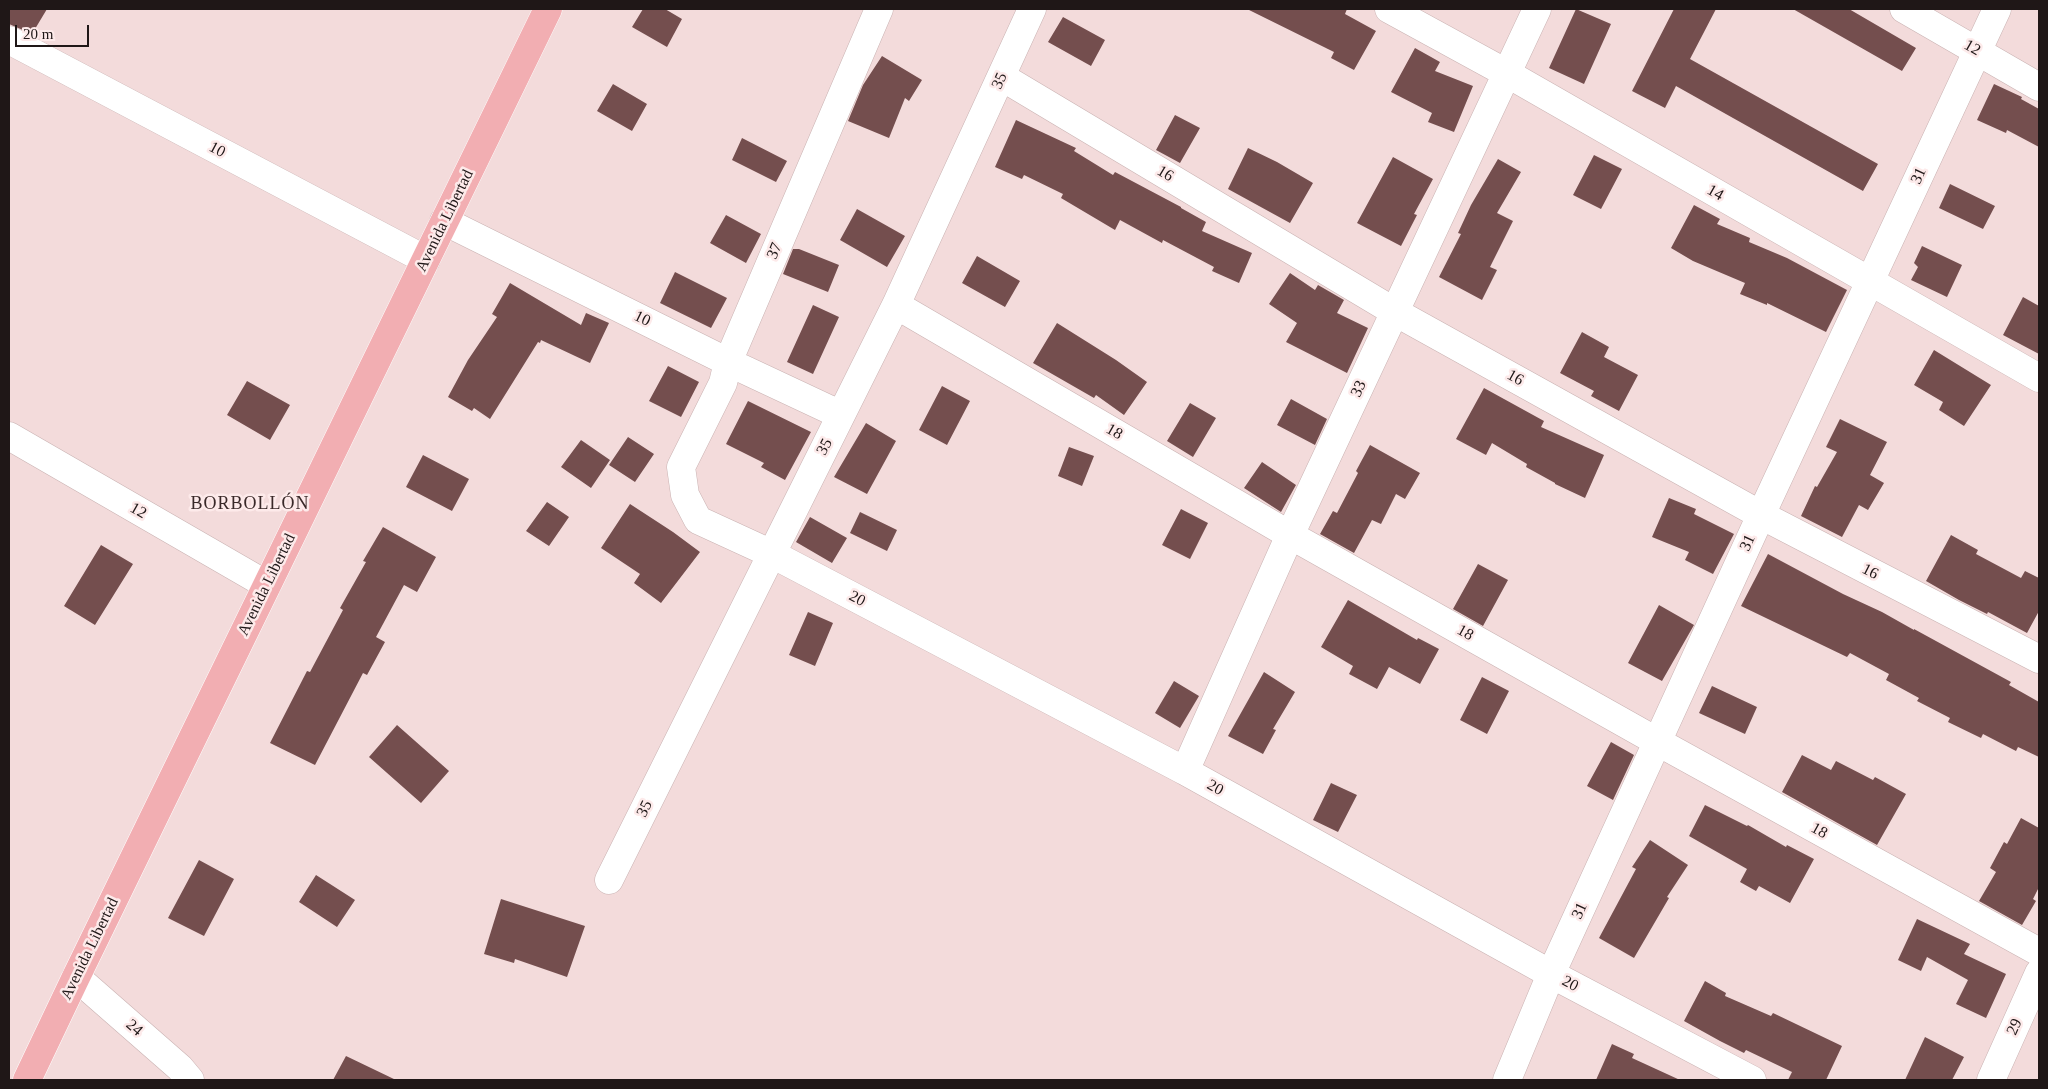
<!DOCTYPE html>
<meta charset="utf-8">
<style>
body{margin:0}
#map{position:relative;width:2048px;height:1089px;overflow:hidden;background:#f3dbdb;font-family:"Times New Roman",serif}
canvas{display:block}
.frame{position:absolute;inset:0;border:10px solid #1f1717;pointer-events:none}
.scale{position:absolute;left:15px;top:25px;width:74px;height:22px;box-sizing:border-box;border:2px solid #1f1717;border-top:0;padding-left:6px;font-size:15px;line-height:18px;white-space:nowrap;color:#1f1717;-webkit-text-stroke:4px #fdeaea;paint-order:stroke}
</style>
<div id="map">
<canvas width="2048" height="1089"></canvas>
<div class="frame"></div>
<div class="scale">20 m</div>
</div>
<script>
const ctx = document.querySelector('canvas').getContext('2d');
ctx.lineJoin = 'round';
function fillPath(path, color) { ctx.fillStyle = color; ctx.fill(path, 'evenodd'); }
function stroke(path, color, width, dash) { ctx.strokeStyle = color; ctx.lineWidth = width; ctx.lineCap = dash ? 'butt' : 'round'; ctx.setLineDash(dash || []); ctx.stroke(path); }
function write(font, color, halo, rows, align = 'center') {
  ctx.font = font + ' "Times New Roman",serif'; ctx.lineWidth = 5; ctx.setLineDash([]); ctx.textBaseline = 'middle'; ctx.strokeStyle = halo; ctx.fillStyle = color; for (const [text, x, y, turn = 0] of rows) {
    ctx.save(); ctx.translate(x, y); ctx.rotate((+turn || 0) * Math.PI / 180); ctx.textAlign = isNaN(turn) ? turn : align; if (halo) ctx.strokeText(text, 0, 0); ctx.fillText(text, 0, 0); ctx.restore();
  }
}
fillPath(new Path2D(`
 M 9,9 L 47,9 L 32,34 L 9,24 Z
 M 643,9 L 665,9 L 682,19 L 667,47 L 632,27 Z
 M 1247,9 L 1347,9 L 1345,14 L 1376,31 L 1354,70 L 1331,58 L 1334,52 Z
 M 1576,9 L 1611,24 L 1584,84 L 1549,68 Z
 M 1674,9 L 1716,9 L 1690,59 L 1878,164 L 1863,191 L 1676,86 L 1665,108 L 1632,91 Z
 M 1793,9 L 1849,9 L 1916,48 L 1902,71 Z
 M 1063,17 L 1105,40 L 1091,66 L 1048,42 Z
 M 1415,48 L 1440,62 L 1435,71 L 1473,86 L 1454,132 L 1428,122 L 1432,113 L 1391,92 Z
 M 882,56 L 922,80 L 909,101 L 905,98 L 889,138 L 848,121 L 863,85 Z
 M 613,84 L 647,104 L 632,131 L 597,111 Z
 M 1994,84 L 2022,97 L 2021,99 L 2039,109 L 2039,147 L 2007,130 L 2006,133 L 1977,120 Z
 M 1175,115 L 1200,128 L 1180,163 L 1156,150 Z
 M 1016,120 L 1076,148 L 1074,151 L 1113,175 L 1115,172 L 1181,207 L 1181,208 L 1206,222 L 1202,231 L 1252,253 L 1239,283 L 1212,271 L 1214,267 L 1163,240 L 1162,243 L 1120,220 L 1115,230 L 1061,198 L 1063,194 L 1024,175 L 1022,179 L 995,167 Z
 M 742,138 L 787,161 L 776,182 L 732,160 Z
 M 1248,148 L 1277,162 L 1313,183 L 1290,223 L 1228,189 Z
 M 1594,155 L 1622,169 L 1601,209 L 1573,195 Z
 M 1393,157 L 1433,179 L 1414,214 L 1417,215 L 1401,246 L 1357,223 Z
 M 1498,159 L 1521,172 L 1497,213 L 1513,221 L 1490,267 L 1497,270 L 1482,300 L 1439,277 L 1461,234 L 1458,233 L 1471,205 Z
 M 1950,184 L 1995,206 L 1983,229 L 1939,208 Z
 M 1694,205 L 1720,219 L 1717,224 L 1750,238 L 1749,242 L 1787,258 L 1847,290 L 1826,332 L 1767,303 L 1767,305 L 1740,294 L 1745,283 L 1693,261 L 1671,248 Z
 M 857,209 L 905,236 L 887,267 L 840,240 Z
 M 726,215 L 761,234 L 746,263 L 710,243 Z
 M 1922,246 L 1962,265 L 1947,297 L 1911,280 L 1918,267 L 1914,263 Z
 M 793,249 L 799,249 L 839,265 L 828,292 L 783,274 Z
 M 977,256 L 1020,281 L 1005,307 L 962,283 Z
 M 675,272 L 727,298 L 711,328 L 660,303 Z
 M 1290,273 L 1315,290 L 1318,285 L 1344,300 L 1337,313 L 1368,328 L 1347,373 L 1286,342 L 1297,323 L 1269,304 Z
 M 510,283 L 581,325 L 586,313 L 609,323 L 590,363 L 541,340 L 540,343 L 538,342 L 490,419 L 474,408 L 472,411 L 448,397 L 468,360 L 497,317 L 492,314 Z
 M 2023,297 L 2039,306 L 2039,354 L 2003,335 Z
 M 813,305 L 839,317 L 813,374 L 787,362 Z
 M 1057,323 L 1116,360 L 1147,382 L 1124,415 L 1096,395 L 1094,398 L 1033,363 Z
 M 1582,332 L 1609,347 L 1604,357 L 1638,375 L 1619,411 L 1591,396 L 1594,391 L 1560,373 Z
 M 1934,350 L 1991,385 L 1964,426 L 1939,410 L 1943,402 L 1914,385 Z
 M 668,366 L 699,382 L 681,417 L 649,401 Z
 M 247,381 L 290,405 L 270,440 L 227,415 Z
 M 942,386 L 970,401 L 947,445 L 919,430 Z
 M 1484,388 L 1544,421 L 1541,427 L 1604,455 L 1585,498 L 1555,484 L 1555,483 L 1526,467 L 1527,464 L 1492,443 L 1486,455 L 1456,439 Z
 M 1291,399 L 1327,419 L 1315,445 L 1277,425 Z
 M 748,401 L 811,432 L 785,480 L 761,467 L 764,463 L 726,444 Z
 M 1190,403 L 1216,418 L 1193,457 L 1167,441 Z
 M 1840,419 L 1887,442 L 1870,475 L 1884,483 L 1868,510 L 1859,505 L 1842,537 L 1801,516 L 1815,486 L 1817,487 L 1837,452 L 1826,447 Z
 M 866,423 L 896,441 L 867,494 L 834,477 Z
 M 628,437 L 654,454 L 635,482 L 609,465 Z
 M 581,440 L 610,460 L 591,488 L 561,467 Z
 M 1370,445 L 1420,473 L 1405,499 L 1396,494 L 1381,524 L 1372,520 L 1354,553 L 1320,534 L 1333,511 L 1337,513 L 1358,473 L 1356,471 Z
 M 1069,447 L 1094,456 L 1082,486 L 1058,476 Z
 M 423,455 L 469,479 L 452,511 L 406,487 Z
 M 1262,462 L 1296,485 L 1281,512 L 1244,488 Z
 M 1669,498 L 1696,509 L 1694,514 L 1734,534 L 1713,574 L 1685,560 L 1689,552 L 1652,537 Z
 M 547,502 L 569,517 L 549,546 L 526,531 Z
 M 630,504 L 673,532 L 700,552 L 661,603 L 634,583 L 640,574 L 601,548 Z
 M 1181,509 L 1208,523 L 1190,559 L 1162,545 Z
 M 860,512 L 897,530 L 887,551 L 850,533 Z
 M 810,517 L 847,538 L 832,563 L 796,542 Z
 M 383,527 L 436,557 L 417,592 L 404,585 L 376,637 L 385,642 L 367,675 L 363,673 L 315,765 L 270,743 L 307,671 L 310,672 L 343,610 L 340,608 L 366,562 L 363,561 Z
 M 1951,535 L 1978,550 L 1976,554 L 2021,578 L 2025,571 L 2039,578 L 2039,611 L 2027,633 L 1988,612 L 1987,614 L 1959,600 L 1926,581 Z
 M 101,545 L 133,564 L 95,625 L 64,606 Z
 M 1768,554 L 1843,594 L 1882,612 L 1914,630 L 1914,629 L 2011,682 L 2009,685 L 2039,702 L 2039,757 L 2018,747 L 2016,751 L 1983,734 L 1981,738 L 1948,722 L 1950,718 L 1917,701 L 1919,698 L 1886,680 L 1889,674 L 1850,653 L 1847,657 L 1741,606 Z
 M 1478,564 L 1508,580 L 1483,626 L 1453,609 Z
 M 1348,600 L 1417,640 L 1418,638 L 1439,649 L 1420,684 L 1389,667 L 1377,689 L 1349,674 L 1353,666 L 1321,647 Z
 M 1659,605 L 1694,625 L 1662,681 L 1628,663 Z
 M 808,612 L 833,623 L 815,666 L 789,655 Z
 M 1264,672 L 1295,692 L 1273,729 L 1276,730 L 1263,754 L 1228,736 Z
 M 1482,677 L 1509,691 L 1487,734 L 1460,720 Z
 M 1174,681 L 1199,696 L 1180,728 L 1155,713 Z
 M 1712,686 L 1757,707 L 1745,734 L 1699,713 Z
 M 397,725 L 449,771 L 421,803 L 369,757 Z
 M 1611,742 L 1634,755 L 1613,800 L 1587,786 Z
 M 1802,755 L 1831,770 L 1836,761 L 1873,780 L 1875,777 L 1906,794 L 1877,845 L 1782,792 Z
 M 1331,783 L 1357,795 L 1338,832 L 1313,820 Z
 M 1705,805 L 1747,826 L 1748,825 L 1786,847 L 1787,845 L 1814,859 L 1790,903 L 1759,886 L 1756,891 L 1740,882 L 1747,869 L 1689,836 Z
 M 2021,818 L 2039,828 L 2039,887 L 2033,899 L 2036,901 L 2022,925 L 1979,901 L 1996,872 L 1990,868 L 2004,842 L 2007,844 Z
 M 1650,840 L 1688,865 L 1667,897 L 1669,898 L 1634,958 L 1599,938 L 1636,869 L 1632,867 Z
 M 199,860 L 234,879 L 204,936 L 168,918 Z
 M 316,875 L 355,900 L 337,927 L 299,902 Z
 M 501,899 L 585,926 L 567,977 L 515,959 L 514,963 L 484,954 Z
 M 1917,919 L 1970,944 L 1964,954 L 2006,974 L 1986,1018 L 1956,1004 L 1968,980 L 1927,957 L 1921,971 L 1898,960 Z
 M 1705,981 L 1726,993 L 1725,996 L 1771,1016 L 1773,1013 L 1842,1046 L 1826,1080 L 1788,1080 L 1792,1072 L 1746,1050 L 1744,1053 L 1720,1041 L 1684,1021 Z
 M 1925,1037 L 1964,1057 L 1952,1080 L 1905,1080 Z
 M 1612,1044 L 1634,1054 L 1632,1058 L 1680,1080 L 1596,1080 Z
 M 346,1056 L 396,1080 L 333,1080 Z`), '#744e4e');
const minor = new Path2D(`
 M 879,9 L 728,362 L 723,383 L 681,467 L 685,495 L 698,520 L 772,554 L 1185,771 L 1551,974 L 1752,1080
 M 1389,9 L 1508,74 L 2039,378
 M 1904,9 L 2039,87
 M 9,40 L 426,260
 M 1002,77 L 1395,312 L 1761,515 L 2039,659
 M 444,221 L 728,362 L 841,415
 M 896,305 L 1290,535 L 1658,742 L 2039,952
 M 9,436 L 267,585
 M 1185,771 L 1290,535 L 1537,9
 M 609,880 L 896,305 L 1032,9
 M 76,977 L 180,1068 L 190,1080
 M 1507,1080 L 1551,974 L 1761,515 L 1997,9
 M 1991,1080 L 2039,973`);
const major = new Path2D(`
 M 27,1080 L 76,977 L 548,9`);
stroke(minor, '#c9b2b2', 29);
stroke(major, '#fff', 29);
stroke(minor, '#fff', 28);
stroke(major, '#f2aeb2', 28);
write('16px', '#1f1717', '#fdeaea', [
 ["12",1972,48,30],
 ["35",1000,81,-66],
 ["10",217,150,28],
 ["16",1165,174,31],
 ["31",1919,176,-65],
 ["14",1715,193,30],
 ["Avenida Libertad",445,221,-64],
 ["37",775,251,-67],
 ["10",642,319,26],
 ["16",1515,378,29],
 ["33",1359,389,-65],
 ["18",1114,432,30],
 ["35",825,447,-63],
 ["12",138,511,30],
 ["31",1748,543,-65],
 ["16",1870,572,27],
 ["Avenida Libertad",267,585,-64],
 ["20",857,599,28],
 ["18",1465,633,29],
 ["20",1215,788,29],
 ["35",645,809,-64],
 ["18",1819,831,29],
 ["31",1580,911,-65],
 ["Avenida Libertad",90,949,-64],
 ["20",1570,984,28],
 ["29",2015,1027,-66],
 ["24",134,1028,41]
]);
ctx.letterSpacing = '1px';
write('18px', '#392828', '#fdeaea', [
 ["BORBOLLÓN",250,504]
]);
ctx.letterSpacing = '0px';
</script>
